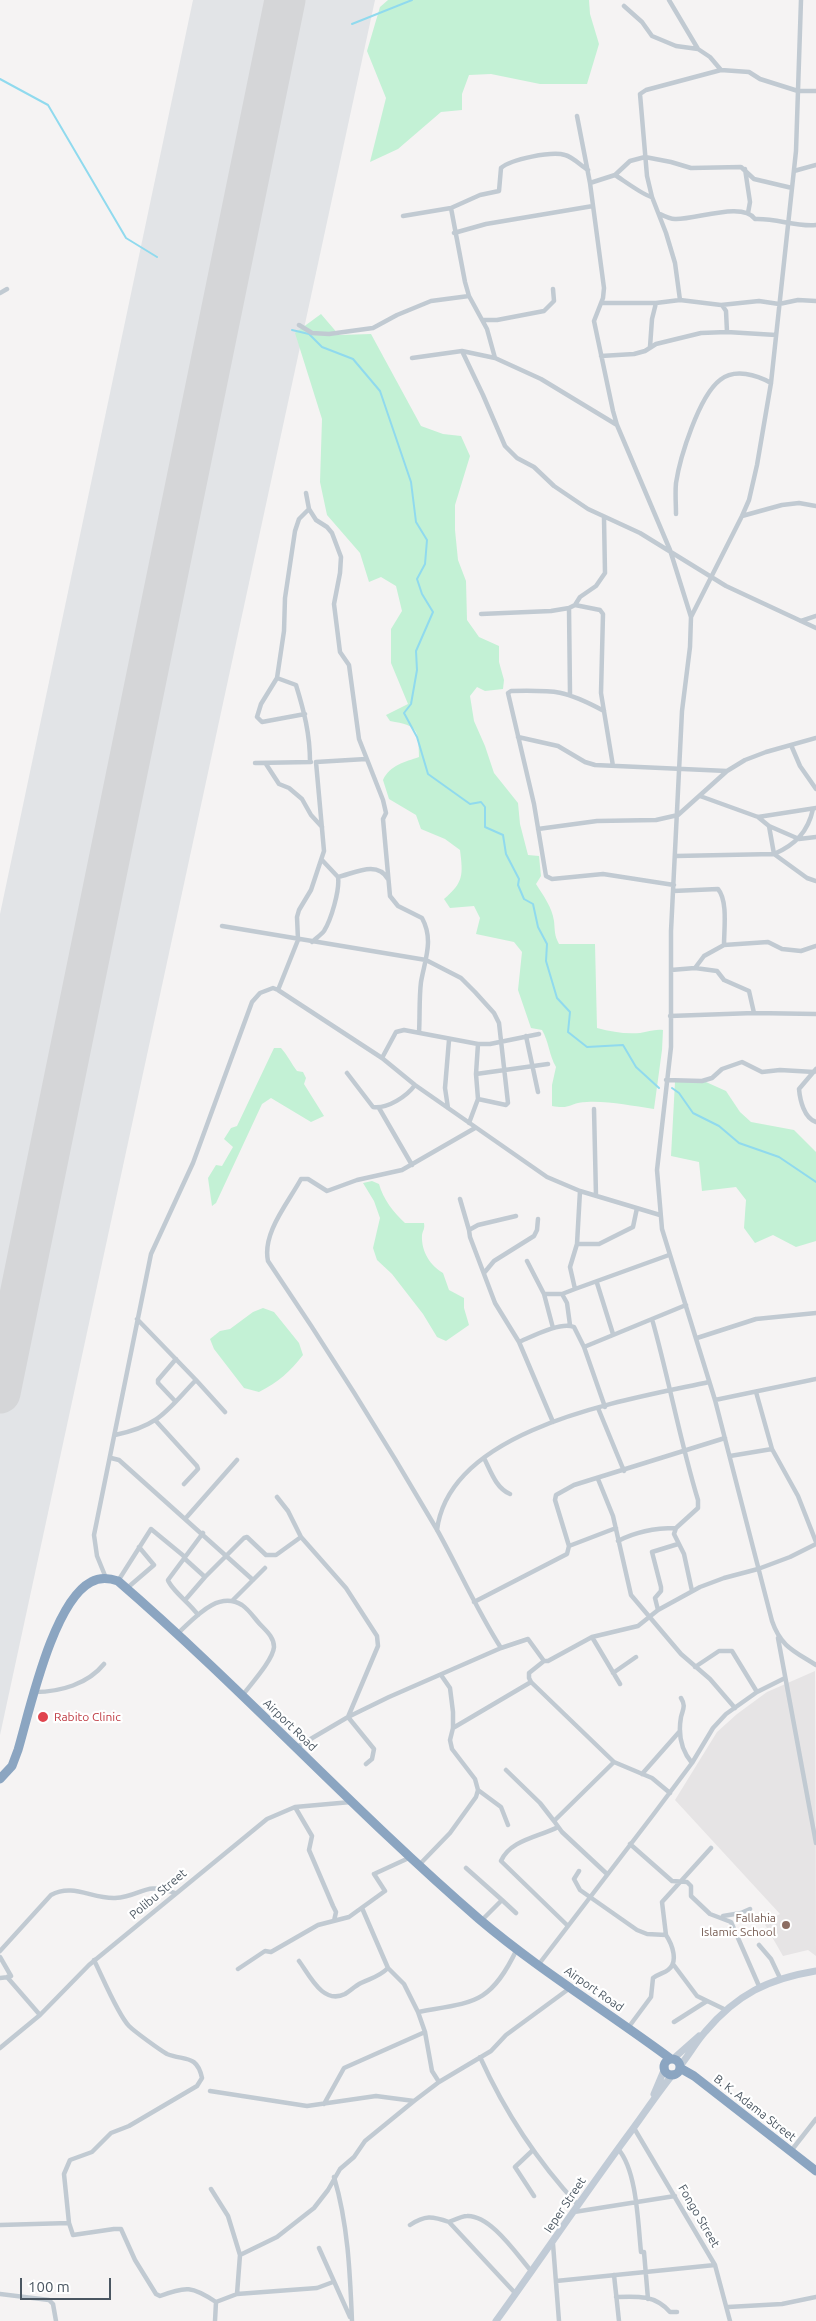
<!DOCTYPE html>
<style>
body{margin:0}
#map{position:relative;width:816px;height:2321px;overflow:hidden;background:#f5f3f3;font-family:Ubuntu,sans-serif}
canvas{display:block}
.scale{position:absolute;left:20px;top:2278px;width:91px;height:22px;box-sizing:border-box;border:2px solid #4a5661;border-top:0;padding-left:6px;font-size:15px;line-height:18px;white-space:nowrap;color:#4a5661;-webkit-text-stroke:4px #fff;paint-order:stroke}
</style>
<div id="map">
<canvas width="816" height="2321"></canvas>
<div class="scale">100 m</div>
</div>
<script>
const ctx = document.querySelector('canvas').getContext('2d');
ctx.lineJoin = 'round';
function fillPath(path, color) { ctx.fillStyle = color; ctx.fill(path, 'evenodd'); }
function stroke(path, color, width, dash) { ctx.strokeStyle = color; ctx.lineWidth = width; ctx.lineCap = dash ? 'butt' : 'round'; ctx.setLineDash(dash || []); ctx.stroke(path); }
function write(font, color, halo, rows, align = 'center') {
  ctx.font = font + ' Ubuntu,sans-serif'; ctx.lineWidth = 4.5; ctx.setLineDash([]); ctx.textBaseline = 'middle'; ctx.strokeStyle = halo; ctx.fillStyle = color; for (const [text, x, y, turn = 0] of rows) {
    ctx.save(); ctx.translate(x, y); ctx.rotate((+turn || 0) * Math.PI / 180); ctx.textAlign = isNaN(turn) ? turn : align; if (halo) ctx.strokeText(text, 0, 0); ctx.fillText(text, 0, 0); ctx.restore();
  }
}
fillPath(new Path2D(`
 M 815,1671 L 816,1956 L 808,1950 L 783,1956 L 764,1923 L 780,1914 L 675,1800 L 717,1732 L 737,1714 L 767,1692 Z`), '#e6e4e5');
fillPath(new Path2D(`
 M 193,0 L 375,0 L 0,1735 L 0,914 Z`), '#e2e4e7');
fillPath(new Path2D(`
 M 388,0 L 589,0 L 590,14 L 599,44 L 587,84 L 540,84 L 491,74 L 469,75 L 462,94 L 462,110 L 441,112 L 398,149 L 370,162 L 386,98 L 367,51 L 380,7 Z
 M 321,314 L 339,335 L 371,334 L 421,426 L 443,434 L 461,436 L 470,456 L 455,505 L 455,530 L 458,560 L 466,581 L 467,620 L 479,637 L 499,646 L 499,662 L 504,680 L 503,689 L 485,691 L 477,687 L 470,696 L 474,721 L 485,746 L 494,773 L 518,803 L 520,824 L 528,855 L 539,856 L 541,876 L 536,884 C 543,895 552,907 554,921 C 555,930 554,935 559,944 L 595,944 L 597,1028 C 612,1032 624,1034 640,1033 C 648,1032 654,1029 663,1030 L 662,1050 L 654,1109 C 631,1106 610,1101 587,1102 C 571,1102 571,1110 552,1106 L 552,1085 L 556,1067 C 549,1055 549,1042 542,1030 L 531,1028 L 518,990 L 522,952 L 514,942 L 476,934 L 480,918 L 474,906 L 450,908 L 444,899 C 464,882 463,875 460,850 L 445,839 L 421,829 L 416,815 L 389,799 L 383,780 C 390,765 405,762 419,757 C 418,729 419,726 390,721 L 386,715 L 408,704 L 391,663 L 391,629 L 402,611 L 396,586 L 381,577 L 369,582 L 360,553 L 327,515 L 320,482 L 322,419 L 295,333 Z
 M 274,1048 L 281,1048 C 288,1056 291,1063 297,1071 L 303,1072 L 306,1078 L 304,1084 L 324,1116 L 311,1122 L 271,1098 L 262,1104 L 216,1203 L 212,1206 L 208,1178 L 216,1165 L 222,1166 L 233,1147 L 224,1139 L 231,1128 L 237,1126 Z
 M 675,1082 L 706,1082 L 726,1091 L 740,1112 L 751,1122 L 794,1130 L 816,1152 L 816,1241 L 796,1247 L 773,1235 L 755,1243 L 744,1228 L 746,1200 L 736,1187 L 702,1191 L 699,1162 L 671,1156 Z
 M 372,1181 L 379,1184 C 383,1199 394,1213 405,1223 L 424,1223 C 425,1229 423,1230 422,1235 C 421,1252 431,1266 443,1273 L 449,1290 L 464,1298 L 464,1308 L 469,1325 L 446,1341 L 437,1337 L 423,1314 L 392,1274 L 377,1260 L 373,1248 L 380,1218 L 374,1201 L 363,1183 Z
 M 263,1308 L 274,1312 L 299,1343 L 303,1355 C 290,1372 278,1382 259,1392 L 244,1388 L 214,1349 L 210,1339 L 220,1331 L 230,1329 L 253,1312 Z`), '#c3f1d5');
stroke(new Path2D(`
 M 352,24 L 412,0
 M 0,79 L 48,105 L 126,238 L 157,257
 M 292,330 L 309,334 L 322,347 L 353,359 L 380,391 L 411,482 L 416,522 L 427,540 L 425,564 L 417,579 L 422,594 L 433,612 L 416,651 L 417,670 L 411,704 L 404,713 L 417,737 L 428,774 L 470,804 L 481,802 L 485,807 L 485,827 L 503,835 L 506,854 L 519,879 L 518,885 L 524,899 L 533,904 L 538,927 L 547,944 L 546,961 L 557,998 L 570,1012 L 568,1032 L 587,1047 L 623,1045 L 636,1067 L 659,1088
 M 672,1088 L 679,1093 L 693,1113 L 719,1126 L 739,1143 L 779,1157 L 816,1182`), '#90daee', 2);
stroke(new Path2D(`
 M 0,1393 L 285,0`), '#d5d6d8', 41);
stroke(new Path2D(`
 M 669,0 L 698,49
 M 801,0 L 796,151 L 771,383 L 757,465 L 749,500 L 742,516 L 691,617 L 690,647 L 682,711 L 671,931 L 671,1047 L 657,1170 L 662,1229 L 715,1400 L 772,1621 C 781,1647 794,1651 816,1665
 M 624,6 L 642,22 L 652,36 L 676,46 L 698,49 L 710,57 L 721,70
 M 577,116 L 590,183 L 604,288 L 603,298 L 594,321 L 613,411 L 617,425 L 670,550 L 691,617
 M 745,169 L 750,202 L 748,213
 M 794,171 L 816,165
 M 615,175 C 623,180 646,197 652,197
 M 590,183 L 615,175 L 630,161 L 645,157 L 671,162 L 691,168 L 741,167 L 754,179 L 792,188
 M 451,208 L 465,282 L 469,296 L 487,329 L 495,358
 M 660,214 C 664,216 670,219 675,219 C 695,220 743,201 755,219 C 777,218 795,227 816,225
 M 403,216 L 451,208 L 480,195 L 499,191 L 501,168 C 511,159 552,151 565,155 C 573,157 581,166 588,170
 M 454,233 L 486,224 L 593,206
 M 0,293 L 7,289
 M 680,300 L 675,263 L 666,233 L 652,197 L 647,176 L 640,94 L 646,90 L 721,70 L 749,72 L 760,79 L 798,91 L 816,91
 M 601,303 L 656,303 L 680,300 L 721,305 L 759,301 L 779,304 L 798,300 L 816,301
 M 722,305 L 726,311 L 727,332
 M 483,320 L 497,320 L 544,311 L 554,301 L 553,289
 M 299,325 L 312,333 L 329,334 L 373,328 L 397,315 L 431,301 L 469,296
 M 650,347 L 652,319 L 656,303
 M 462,351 L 483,395 L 505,446 L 517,458 L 534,467 L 554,486 L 588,509 L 640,533 L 726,586 L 816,628
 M 601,356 L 634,354 L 645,351 L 656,344 L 701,333 L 727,332 L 776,335
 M 412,358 L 462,351 L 495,358 L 541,379 L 617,425
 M 306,493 L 309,509 L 316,520 L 327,527 L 332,533 L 341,557 L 340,573 L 334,604 L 340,652 L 349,665 L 359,739 L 383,800 L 386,813 L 383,819 L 390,896 L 398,906 L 422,918 C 434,940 425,959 421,982 C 419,998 420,1016 419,1033
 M 676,514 C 676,504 675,493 676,483 C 680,457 699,396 720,380 C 735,368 757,375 771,383
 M 742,516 L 782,505 L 799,503 L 816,506
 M 575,605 L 600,610 L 603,614 L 601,693 L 613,766
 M 569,608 L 570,694
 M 481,614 L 551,611 L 569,608 L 575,605 L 580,597 L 596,586 L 605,573 L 604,518
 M 801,621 L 816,616
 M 277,678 L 296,685 C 304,711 310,734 310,762
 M 604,711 C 565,690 556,690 511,691 L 508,693 L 534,804 L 546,876 L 552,879 L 603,874 L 674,885
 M 305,714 L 262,722 L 257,717 L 261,704 L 277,678 L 284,631 L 285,598 L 295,531 L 299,519 L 309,509
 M 518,737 L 558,746 L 585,762 L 595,765 L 727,771
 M 791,745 L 800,766 L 816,789
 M 255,763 L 311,762
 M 266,764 L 279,784 L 289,788 L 302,799 L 311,815 L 322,827
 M 700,796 L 758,817 L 816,808
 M 758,817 L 769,826 L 774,854 L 807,878 L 816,881
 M 769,826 L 799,839 L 816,837
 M 538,829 L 597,821 L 656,820 L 678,815 L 727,771 L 745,760 L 766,752 L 816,738
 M 676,856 L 774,854 C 795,845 808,832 813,809
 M 322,860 L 338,877 C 355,873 377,860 388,879
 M 673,891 L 718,889 C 728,901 724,929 724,945
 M 222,926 L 426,960 L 461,978 L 475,992 L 494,1013 L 499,1023 L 508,1103 L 506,1105 L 478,1099
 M 312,942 C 316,938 321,935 324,931 C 331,920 340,890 338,877
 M 695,968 L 704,956 L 724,945 L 768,942 L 782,949 L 801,951 L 816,946
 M 671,970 L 695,968 L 717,971 L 724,980 L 749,991 L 754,1013
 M 278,990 L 298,940 L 297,917 L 299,910 L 311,890 L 324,851 L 316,762 L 366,759
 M 670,1016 L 754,1013 L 816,1014
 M 526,1036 L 538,1092
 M 382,1058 L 396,1032 L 404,1030 L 478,1044 L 490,1044 L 539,1034
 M 816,1069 L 799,1089 C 800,1100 804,1118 816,1122
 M 347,1073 L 373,1107 C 388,1109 407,1096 415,1085
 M 476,1074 L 548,1064
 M 666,1080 L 702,1081 L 712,1078 L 722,1069 L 742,1062 L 762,1072 L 780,1070 L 814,1072
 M 379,1108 L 412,1165
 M 448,1108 L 445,1088 L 449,1040
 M 594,1109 L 596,1196
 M 469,1123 L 478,1099 L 476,1074 L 478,1044
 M 475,1128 L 402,1170 L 357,1180 L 327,1191 L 308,1179 L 301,1179 C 288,1203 262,1233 268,1261 C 327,1348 383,1437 436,1528 C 458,1567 476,1609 501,1648
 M 460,1199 L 469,1230
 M 516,1216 L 478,1225 L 469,1230 L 470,1237 L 495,1303 L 519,1342 L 553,1422
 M 577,1244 L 599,1244 L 633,1227 L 637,1208
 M 527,1261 L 544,1294 L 553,1328
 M 484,1273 L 494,1261 L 534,1236 L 537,1230 L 538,1219
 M 597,1283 L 613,1334
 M 575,1289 L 669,1255
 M 544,1294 L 562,1294
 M 686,1305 L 652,1319 C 669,1379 680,1441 698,1500 L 698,1508 L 676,1528 L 674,1534 L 684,1554 L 692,1591
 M 570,1325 L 567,1303 L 562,1294 L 575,1289 L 570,1267 L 577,1244 L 580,1191
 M 697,1338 L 756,1319 L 816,1313
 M 519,1342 C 531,1337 561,1321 574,1327 L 584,1347 L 605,1407
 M 584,1347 L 652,1319
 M 196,1380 L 225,1412
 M 756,1392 L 772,1449
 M 715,1400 L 816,1379
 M 175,1401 L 158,1383 L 158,1380 L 176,1359
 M 598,1408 L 624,1471
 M 156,1421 L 197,1466 L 198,1469 L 184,1484
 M 115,1435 C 160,1426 167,1410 196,1380 L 137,1319
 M 730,1456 L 772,1449 L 798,1496 L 816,1542
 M 111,1458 L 119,1460 L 253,1580
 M 484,1458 C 491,1472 496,1488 510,1494
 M 598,1479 L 613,1516 L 631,1595 L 681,1654 L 710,1679 L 735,1708
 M 277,1497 L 288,1511 L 301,1537 L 346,1588 L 377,1636 L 378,1646 L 348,1717 L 374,1749 L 372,1759 L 366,1764
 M 185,1519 L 237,1460
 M 437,1530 C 450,1427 627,1400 709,1382
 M 618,1541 C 637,1531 655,1528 676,1528
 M 569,1546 L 616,1528
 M 184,1558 L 205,1577 L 186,1599
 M 205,1577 L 244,1538 L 247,1537 L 266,1555 L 276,1555 L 301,1537
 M 106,1578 L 97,1556 L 94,1535 L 151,1254 L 193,1163 L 252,1002 L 260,993 L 273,988 L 278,990 L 382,1058 L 415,1085 L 547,1177 L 580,1191 L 660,1215
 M 118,1581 L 151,1529 L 185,1557
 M 126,1589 L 154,1565 L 139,1547
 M 232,1601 L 265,1568
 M 474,1602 L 567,1554 L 569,1546 L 555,1500 L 556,1495 L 574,1485 L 725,1438
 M 658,1610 L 655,1598 L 661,1591 L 661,1587 L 652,1552 L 678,1544
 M 198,1615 C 191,1604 171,1590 168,1580 L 203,1533
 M 177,1634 C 194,1619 217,1590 242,1605 C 248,1609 253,1616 258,1622 C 264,1629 274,1636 274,1647 C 273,1660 251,1684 242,1696
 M 592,1637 L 620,1684
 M 778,1638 L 816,1843
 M 544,1661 L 529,1673 L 529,1678 L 531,1682 L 614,1762 L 652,1778 L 670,1793
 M 695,1667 L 719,1651 L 732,1651 L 757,1692
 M 613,1673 L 636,1657
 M 35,1692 C 60,1692 88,1684 104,1664
 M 681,1698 C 686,1706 683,1709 681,1717 C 678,1734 681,1750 692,1763
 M 453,1728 L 531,1682
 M 297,1747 L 348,1717 L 389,1697 L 501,1648 L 528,1639 L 544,1661 L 548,1661 L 592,1637 L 638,1626 L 658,1610 L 700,1587 L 724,1578 L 758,1569 L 790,1557 L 816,1544
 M 506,1770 L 540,1803 L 554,1821
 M 642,1774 L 680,1731
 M 478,1790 L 501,1807 L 508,1825
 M 295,1807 L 312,1836 L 309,1850 L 333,1906 L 336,1912 L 334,1921
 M 558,1827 C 539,1837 510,1840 501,1861 L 568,1926
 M 630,1844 L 672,1881 L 687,1882 L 691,1886 L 691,1896 L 710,1914 L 731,1922 L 759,1986
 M 420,1864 L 450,1833 L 476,1797 L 478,1790 L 475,1779 L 452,1749 L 450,1740 L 453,1728 L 453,1712 L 450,1688 L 441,1675
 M 466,1868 L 502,1900 L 481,1921
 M 579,1871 L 574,1879 L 580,1890 L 637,1930 L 647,1934 L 666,1935 C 672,1944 679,1962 668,1970 C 664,1973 658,1974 653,1978 L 651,1997 L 628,2028
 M 607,1874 L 562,1832 L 554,1821 L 614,1762
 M 502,1900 L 516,1913
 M 362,1908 L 388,1968 L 404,1984 L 418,2012 L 425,2032 L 432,2071 L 439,2082
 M 723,1916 L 741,1913 L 750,1909
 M 666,1935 L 662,1902 L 711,1848
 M 759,1945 L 771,1959 L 780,1978
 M 0,1951 L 51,1895 C 73,1883 92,1899 115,1898 C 143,1896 144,1881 175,1893
 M 0,1957 L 11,1976 L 7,1977 L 40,2015
 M 299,1961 C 310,1976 323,2005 345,1994 C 350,1991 355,1986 361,1983 C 371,1978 379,1977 388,1968
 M 539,1964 L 653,1815 L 692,1763 L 713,1728 L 726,1714 L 757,1692 L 785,1678
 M 673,1964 L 697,1996 L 726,2010
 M 238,1969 L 265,1951 L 271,1952 L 318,1925 L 349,1917 L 385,1891 L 374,1874 L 411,1857
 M 0,1978 L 9,1977
 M 418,2012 C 474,2002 490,2005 517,1949
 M 674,2022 L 707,2001
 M 0,2048 L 40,2015 L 89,1965 L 267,1819 L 295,1807 L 351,1802
 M 480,2057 C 504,2110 538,2162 578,2205
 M 210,2091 L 307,2106 L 376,2096 L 414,2101
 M 324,2104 L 344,2068 L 425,2032
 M 634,2128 L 715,2265 L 730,2321
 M 618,2149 C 637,2170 638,2224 641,2252 L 644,2252 L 648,2299
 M 533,2150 L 515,2167 L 534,2196
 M 791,2151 L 816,2119
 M 334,2177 C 348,2224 350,2272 352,2321
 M 211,2189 L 228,2216 L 240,2255
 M 574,2212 L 675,2196
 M 449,2222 C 454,2220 462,2216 467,2216 C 491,2215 517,2255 532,2272
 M 69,2223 L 64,2174 L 70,2160 L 92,2152 L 111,2133 L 129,2126 L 197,2086 L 202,2078 C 197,2054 184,2061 167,2054 C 160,2050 135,2032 129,2026 C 118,2015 102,1976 94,1960
 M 0,2225 L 69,2223 L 73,2235 L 114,2229 L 121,2229 L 135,2260 L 156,2294 L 160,2296 C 186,2286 192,2286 216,2302 L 215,2321
 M 410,2225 C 425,2215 432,2216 449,2222 L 516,2294
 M 553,2244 L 559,2321
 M 319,2248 L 350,2317
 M 614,2275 L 619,2321
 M 556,2281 L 715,2265
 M 0,2294 L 49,2300 L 53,2304 L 56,2321
 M 237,2294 L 317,2288 L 333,2282
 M 616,2297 C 638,2296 655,2295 670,2312 L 677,2312
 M 216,2302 L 237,2294 L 240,2255 L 277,2237 L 314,2208 L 328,2190 L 340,2169 L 354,2157 L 365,2141 L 414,2101 L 439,2082 L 491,2051 L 506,2035 L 570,1988
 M 728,2307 L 782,2304 L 816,2297`), '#c1cad2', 4.5);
stroke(new Path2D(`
 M 673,2059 L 699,2036
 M 680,2066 C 689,2055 696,2042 705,2032 C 737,1994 768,1979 816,1971
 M 654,2094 L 665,2068
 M 496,2321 C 540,2260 582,2198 626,2138 C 642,2117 656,2095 673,2074`), '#c1cbd6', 7);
stroke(new Path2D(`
 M 0,1779 L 12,1766 L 18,1750 C 30,1709 53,1602 91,1582 C 100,1577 109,1578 118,1581 C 243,1689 354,1811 479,1919 C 539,1970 608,2012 671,2059
 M664 2067a8 8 0 1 1 16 0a8 8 0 1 1-16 0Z
 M 680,2068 L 694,2076 L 816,2171`), '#8ba5c1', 9);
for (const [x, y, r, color] of [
 [43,1717,6,"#e0444e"],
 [786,1925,5,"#8d6e63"]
]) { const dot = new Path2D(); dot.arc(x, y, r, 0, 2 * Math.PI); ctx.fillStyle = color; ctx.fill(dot); stroke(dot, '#fff', 2); }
write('12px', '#be3a42', '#fff', [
 ["Rabito Clinic",54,1717]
], 'left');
write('12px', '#4a5661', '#fff', [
 ["Airport Road",290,1725,44],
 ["Polibu Street",158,1894,-40],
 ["Airport Road",594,1989,35],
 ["B. K. Adama Street",755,2108,38],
 ["Ieper Street",565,2205,-56],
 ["Fongo Street",699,2216,60]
]);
write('12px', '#785e54', '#fff', [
 ["Fallahia",776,1918],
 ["Islamic School",776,1932]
], 'right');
</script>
